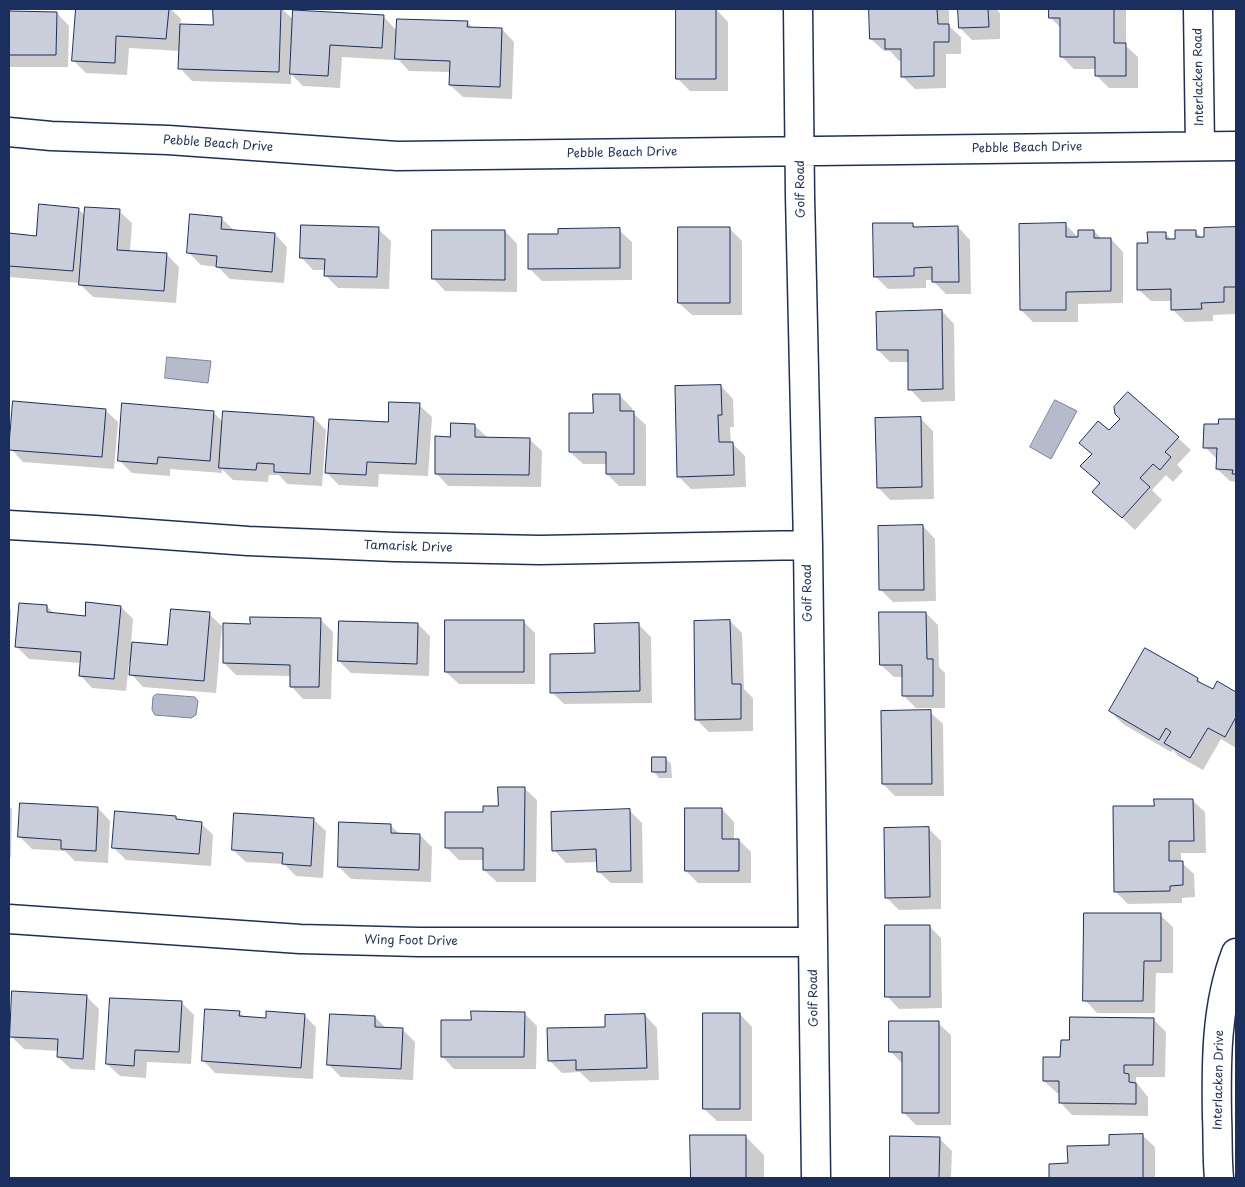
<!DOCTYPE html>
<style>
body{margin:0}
#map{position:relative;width:1245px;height:1187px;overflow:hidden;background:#fff;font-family:"Playpen Sans",sans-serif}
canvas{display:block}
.frame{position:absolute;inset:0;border:10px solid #1b2f5e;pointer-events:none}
</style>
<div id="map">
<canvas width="1245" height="1187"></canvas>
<div class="frame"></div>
</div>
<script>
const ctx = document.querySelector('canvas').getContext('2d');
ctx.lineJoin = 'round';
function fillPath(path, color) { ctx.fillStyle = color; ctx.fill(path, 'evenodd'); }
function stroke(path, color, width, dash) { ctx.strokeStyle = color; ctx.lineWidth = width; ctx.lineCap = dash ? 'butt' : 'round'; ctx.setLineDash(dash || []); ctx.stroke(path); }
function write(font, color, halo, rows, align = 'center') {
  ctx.font = font + ' "Playpen Sans",sans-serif'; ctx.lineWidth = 5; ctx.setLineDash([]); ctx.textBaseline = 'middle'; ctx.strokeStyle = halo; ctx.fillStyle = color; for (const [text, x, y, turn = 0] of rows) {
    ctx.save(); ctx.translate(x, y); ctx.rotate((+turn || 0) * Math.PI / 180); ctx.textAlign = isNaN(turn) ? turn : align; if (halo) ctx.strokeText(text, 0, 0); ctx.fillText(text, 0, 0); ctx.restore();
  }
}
const water = new Path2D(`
 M 167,357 L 211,361 L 208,383 L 165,378 Z
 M 1055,400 L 1077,411 L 1051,459 L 1030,447 Z
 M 157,694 L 195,697 L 198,701 L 196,715 L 191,718 L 155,715 L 152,710 L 153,697 Z`);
fillPath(water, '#b5bbca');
stroke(water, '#77839f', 1);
fillPath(new Path2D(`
 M 77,9 L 171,9 L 181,19 L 180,25 L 214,26 L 215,9 L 282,9 L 294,20 L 383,16 L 397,31 L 467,22 L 474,29 L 502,29 L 514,42 L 512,99 L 463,97 L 450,85 L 451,72 L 409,71 L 397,58 L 397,45 L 395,45 L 394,60 L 342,57 L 340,88 L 303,86 L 291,74 L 291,84 L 192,81 L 180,68 L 180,51 L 129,48 L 127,75 L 86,73 L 73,60 Z
 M 716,9 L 728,22 L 728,91 L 690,91 L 677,78 Z
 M 871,9 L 947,9 L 949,11 L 949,26 L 961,37 L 961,54 L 946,54 L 946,88 L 915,89 L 902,76 L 902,61 L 899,61 L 890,51 L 884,51 L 871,39 Z
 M 959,9 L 996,9 L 1000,13 L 1000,39 L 972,40 L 960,28 Z
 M 1050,9 L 1126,9 L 1126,46 L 1138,57 L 1138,88 L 1109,88 L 1096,75 L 1096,69 L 1074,69 L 1062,57 L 1062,29 L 1050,17 Z
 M 9,13 L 57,13 L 69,26 L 68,67 L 9,67 Z
 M 78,209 L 86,216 L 119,211 L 132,223 L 130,252 L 166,254 L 179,267 L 176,303 L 93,297 L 81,285 L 81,283 L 9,277 L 9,234 L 37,237 Z
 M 221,218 L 235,231 L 275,234 L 287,247 L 284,283 L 230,279 L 218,267 L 201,265 L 189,253 Z
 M 912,224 L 916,228 L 958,227 L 970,240 L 971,294 L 946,294 L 933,281 L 933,280 L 926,280 L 926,288 L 888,289 L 875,276 Z
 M 1066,225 L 1080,239 L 1094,231 L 1102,239 L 1111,239 L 1123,252 L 1123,303 L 1078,304 L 1078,322 L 1033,322 L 1021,310 Z
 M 729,228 L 742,241 L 742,315 L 692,315 L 679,303 Z
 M 378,229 L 391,241 L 389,289 L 338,288 L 326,276 L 326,270 L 313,270 L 301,257 Z
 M 1236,229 L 1236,314 L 1213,315 L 1213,321 L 1185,322 L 1172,309 L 1172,301 L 1151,301 L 1138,289 L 1149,244 L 1166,234 L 1172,240 L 1195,231 L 1203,239 Z
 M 619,230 L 632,242 L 632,280 L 542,281 L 529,268 L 559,235 Z
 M 505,231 L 517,244 L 517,292 L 445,291 L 433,278 Z
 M 942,311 L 954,324 L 955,401 L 922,402 L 910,389 L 909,362 L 890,362 L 878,350 Z
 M 721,386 L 733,399 L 734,427 L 730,427 L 731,443 L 732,443 L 745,456 L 746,487 L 691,489 L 678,476 Z
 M 620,396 L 632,408 L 632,412 L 646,425 L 646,486 L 619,486 L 607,474 L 607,464 L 583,464 L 570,452 L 594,414 Z
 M 419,405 L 432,417 L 428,476 L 379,474 L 378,487 L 339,485 L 327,473 L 389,423 Z
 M 105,410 L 118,422 L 114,469 L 23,462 L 9,447 Z
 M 213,412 L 223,422 L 314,418 L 326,430 L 322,486 L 287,484 L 279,475 L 269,475 L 268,482 L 233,480 L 222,469 L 222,473 L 170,469 L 170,476 L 132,473 L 119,460 Z
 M 920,418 L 933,431 L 934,499 L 890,500 L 878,487 Z
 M 1220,420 L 1236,421 L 1236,482 L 1230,481 L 1217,469 L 1218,460 L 1205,447 L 1219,426 Z
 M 474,425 L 487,437 L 529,439 L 542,451 L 541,487 L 448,486 L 436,473 L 452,438 Z
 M 1109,432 L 1178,438 L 1191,450 L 1177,465 L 1183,471 L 1173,482 L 1166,475 L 1152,490 L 1162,500 L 1135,530 L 1094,492 L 1101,484 L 1082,466 L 1093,455 L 1080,443 Z
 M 923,526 L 935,539 L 936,601 L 893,602 L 880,589 Z
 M 47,606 L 55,615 L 86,617 L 121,607 L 133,619 L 131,643 L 169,646 L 209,614 L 222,626 L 216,693 L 143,687 L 131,674 L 132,663 L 129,663 L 126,691 L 92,688 L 80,675 L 81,663 L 29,659 L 16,646 Z
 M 9,607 L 11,610 L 10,644 L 9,644 Z
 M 926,613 L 938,625 L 939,667 L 945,673 L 945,708 L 916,708 L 904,696 L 904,677 L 894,677 L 881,665 Z
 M 321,620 L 333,632 L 331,699 L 303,699 L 291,686 L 291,676 L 236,675 L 224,663 L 251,625 Z
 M 523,621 L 535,633 L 535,684 L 459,684 L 446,672 Z
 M 730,621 L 742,633 L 744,689 L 753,698 L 753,731 L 709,732 L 697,720 Z
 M 418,624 L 430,636 L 429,676 L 351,673 L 339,661 Z
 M 638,624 L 651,637 L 652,703 L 564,704 L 552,692 L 596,655 Z
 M 1197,679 L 1206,687 L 1213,691 L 1218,683 L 1236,694 L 1236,748 L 1221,739 L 1203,770 L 1178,756 L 1173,750 L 1171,752 L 1123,724 L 1110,711 Z
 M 930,712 L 943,724 L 944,796 L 895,796 L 883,784 Z
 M 665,758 L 671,764 L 672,778 L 659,778 L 654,772 Z
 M 524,788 L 537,800 L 536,882 L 497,882 L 484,870 L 484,860 L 459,860 L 446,847 L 484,813 L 499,807 Z
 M 1192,800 L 1205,812 L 1206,853 L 1181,853 L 1181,862 L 1194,874 L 1195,897 L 1182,898 L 1182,903 L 1128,904 L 1115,891 L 1155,807 Z
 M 9,806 L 12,809 L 11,857 L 9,857 Z
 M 98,808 L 110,821 L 108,863 L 75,861 L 65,851 L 32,849 L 20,837 Z
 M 722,809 L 734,822 L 734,840 L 739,840 L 751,852 L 751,883 L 698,883 L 686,871 Z
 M 630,811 L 642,823 L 643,883 L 611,883 L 598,871 L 598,862 L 566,863 L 554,850 Z
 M 176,817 L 180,821 L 201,823 L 213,835 L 211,866 L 126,860 L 113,847 Z
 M 313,819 L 326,831 L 323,878 L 296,876 L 284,864 L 246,862 L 233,850 Z
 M 391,826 L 400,834 L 420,835 L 432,847 L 431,882 L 351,879 L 339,867 Z
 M 929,829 L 941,841 L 941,909 L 899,910 L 886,897 Z
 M 1160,915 L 1173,927 L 1173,973 L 1156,973 L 1155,1013 L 1097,1013 L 1085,1000 Z
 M 929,926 L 941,938 L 942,1008 L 899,1009 L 887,996 Z
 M 86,996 L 99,1009 L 95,1070 L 71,1069 L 58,1057 L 59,1051 L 24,1049 L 11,1036 Z
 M 182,1003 L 194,1015 L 191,1064 L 147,1062 L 146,1078 L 120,1076 L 107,1064 Z
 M 239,1012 L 245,1018 L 267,1019 L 304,1015 L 316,1027 L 313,1079 L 215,1073 L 203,1060 Z
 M 524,1013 L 537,1026 L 536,1069 L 454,1069 L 442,1056 L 472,1021 Z
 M 740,1014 L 752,1027 L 752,1121 L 717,1121 L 704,1109 Z
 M 645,1015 L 657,1028 L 659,1080 L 590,1082 L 580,1072 L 562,1073 L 549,1060 L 606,1028 Z
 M 375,1017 L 387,1029 L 403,1030 L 415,1042 L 413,1080 L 341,1077 L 328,1064 Z
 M 1153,1019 L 1166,1032 L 1165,1077 L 1136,1077 L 1136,1082 L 1148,1097 L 1148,1116 L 1072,1115 L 1060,1102 L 1060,1093 L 1057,1093 L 1044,1081 L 1062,1059 Z
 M 938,1023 L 951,1035 L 951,1125 L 916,1125 L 904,1113 L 904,1065 L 891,1052 Z
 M 1142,1135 L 1155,1147 L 1155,1178 L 1050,1178 L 1050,1165 L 1069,1165 L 1111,1147 Z
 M 692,1136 L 745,1136 L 764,1155 L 764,1178 L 692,1178 Z
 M 891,1138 L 939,1138 L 952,1151 L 951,1178 L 891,1178 Z`), '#0003');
const building = new Path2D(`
 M 76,9 L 169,9 L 166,39 L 116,36 L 115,63 L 72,61 Z
 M 213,9 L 281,9 L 279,72 L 178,69 L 180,24 L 213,25 Z
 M 676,9 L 716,9 L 716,79 L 676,79 Z
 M 869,9 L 937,9 L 938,24 L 949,24 L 949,42 L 934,42 L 934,76 L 901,77 L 901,49 L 885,49 L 885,39 L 870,39 Z
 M 958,9 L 988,9 L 989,27 L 959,28 Z
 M 1049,9 L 1114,9 L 1114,43 L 1126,43 L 1126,76 L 1095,76 L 1095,57 L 1060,57 L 1060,18 L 1049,18 Z
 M 293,10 L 384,15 L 382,48 L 330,45 L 328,76 L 290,74 Z
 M 9,11 L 57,12 L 56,55 L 9,55 Z
 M 397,19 L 468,21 L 467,27 L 502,28 L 500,87 L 449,85 L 450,61 L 395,59 Z
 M 39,204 L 79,208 L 73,271 L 9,266 L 9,233 L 36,236 Z
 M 85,207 L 120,209 L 117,250 L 167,253 L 164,291 L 79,285 Z
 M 190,214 L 222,217 L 221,229 L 275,233 L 272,272 L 216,267 L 217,256 L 187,253 Z
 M 873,223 L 913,223 L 913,227 L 958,226 L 959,282 L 932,282 L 932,267 L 914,268 L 914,276 L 874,277 Z
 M 1066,223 L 1066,237 L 1078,237 L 1078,230 L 1094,230 L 1094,238 L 1111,238 L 1111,291 L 1066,292 L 1066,310 L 1020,310 L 1019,224 Z
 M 301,225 L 379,227 L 377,277 L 324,276 L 325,259 L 300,258 Z
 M 678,227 L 730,227 L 730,303 L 678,303 Z
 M 1236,227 L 1236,287 L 1224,287 L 1224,302 L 1201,303 L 1202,309 L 1171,310 L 1171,289 L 1137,290 L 1137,243 L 1148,243 L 1147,232 L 1166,232 L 1166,239 L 1175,239 L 1175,230 L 1196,230 L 1196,237 L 1204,237 L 1204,228 Z
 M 620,228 L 620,268 L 528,269 L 528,234 L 558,234 L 558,229 Z
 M 432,230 L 505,230 L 505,280 L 432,279 Z
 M 942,310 L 943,389 L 908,390 L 908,350 L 877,350 L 876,312 Z
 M 721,385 L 722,415 L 718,415 L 719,442 L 733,442 L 734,475 L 677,477 L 675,386 Z
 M 1128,392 L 1179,437 L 1165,452 L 1171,457 L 1160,470 L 1153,464 L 1140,478 L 1150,487 L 1122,518 L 1092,492 L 1100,483 L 1080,466 L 1092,454 L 1079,443 L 1098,421 L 1109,430 L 1120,419 L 1115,414 L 1114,407 Z
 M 593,394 L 620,394 L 620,411 L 634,411 L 634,474 L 606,474 L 606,452 L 569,452 L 569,413 L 593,413 Z
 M 13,401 L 106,409 L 102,457 L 9,450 Z
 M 389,402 L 420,403 L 416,464 L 367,462 L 366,475 L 325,473 L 329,419 L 388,422 Z
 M 122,403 L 214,411 L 210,461 L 158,457 L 157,464 L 118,461 Z
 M 223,411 L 314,417 L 310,474 L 274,472 L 274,464 L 257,463 L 256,470 L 219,468 Z
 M 921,417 L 922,487 L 877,488 L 875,418 Z
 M 1219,419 L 1236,419 L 1236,474 L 1232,474 L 1233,470 L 1216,469 L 1217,448 L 1203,448 L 1204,424 L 1218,424 Z
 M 451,423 L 475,424 L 475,437 L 530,438 L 529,475 L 435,474 L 435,436 L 450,437 Z
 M 923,525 L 924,590 L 879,590 L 878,526 Z
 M 86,602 L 121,606 L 114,679 L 79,676 L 81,652 L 15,647 L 19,603 L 47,605 L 47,612 L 85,616 Z
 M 171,609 L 210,612 L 204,681 L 129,675 L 132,642 L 167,645 Z
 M 879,612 L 926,612 L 927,659 L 933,659 L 933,696 L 902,696 L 902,665 L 880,665 Z
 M 250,617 L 321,618 L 319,687 L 290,687 L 290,665 L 223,663 L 223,623 L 250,624 Z
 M 445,620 L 524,620 L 524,672 L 445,672 Z
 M 730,620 L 732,684 L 741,684 L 741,719 L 695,720 L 694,621 Z
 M 339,621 L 418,623 L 417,664 L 338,661 Z
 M 639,623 L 640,691 L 550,693 L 550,654 L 595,653 L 594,624 Z
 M 1145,648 L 1198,678 L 1197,681 L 1213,689 L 1217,681 L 1236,692 L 1236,717 L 1225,737 L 1208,728 L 1190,758 L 1164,743 L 1171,732 L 1166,728 L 1159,740 L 1109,711 Z
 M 931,710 L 932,784 L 882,784 L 881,711 Z
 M 652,757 L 666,757 L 666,772 L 652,772 Z
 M 498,787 L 525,787 L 524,870 L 483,870 L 483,848 L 445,848 L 445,812 L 483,812 L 483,806 L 498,806 Z
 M 1154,799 L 1193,799 L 1194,841 L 1169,841 L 1169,861 L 1183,861 L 1183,885 L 1170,886 L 1170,891 L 1114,892 L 1113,806 L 1154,806 Z
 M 20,803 L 98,807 L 96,851 L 61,849 L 61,840 L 18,837 Z
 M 685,808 L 722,808 L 722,839 L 739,839 L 739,871 L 685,871 Z
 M 630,809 L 631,871 L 597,872 L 596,849 L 552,851 L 551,812 Z
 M 115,811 L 176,816 L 176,819 L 202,822 L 199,854 L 112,848 Z
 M 234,813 L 314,818 L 311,866 L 282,864 L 283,853 L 232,850 Z
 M 339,822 L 391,824 L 391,833 L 420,834 L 419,870 L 338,867 Z
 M 929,827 L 930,897 L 885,898 L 884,828 Z
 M 1084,913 L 1161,913 L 1161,961 L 1144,961 L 1143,1001 L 1083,1001 Z
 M 885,925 L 930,925 L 930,997 L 885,997 Z
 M 12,991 L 87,995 L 83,1059 L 57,1057 L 58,1039 L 10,1037 Z
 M 110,998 L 182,1001 L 179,1052 L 135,1050 L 134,1066 L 106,1064 Z
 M 205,1009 L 240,1011 L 239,1016 L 266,1018 L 266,1011 L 305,1014 L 301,1068 L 202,1061 Z
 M 471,1011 L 525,1012 L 524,1057 L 441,1057 L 441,1020 L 471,1020 Z
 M 703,1013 L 740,1013 L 740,1109 L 703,1109 Z
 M 330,1014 L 375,1016 L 375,1027 L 403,1028 L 401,1069 L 327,1065 Z
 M 645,1014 L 647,1068 L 576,1070 L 576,1060 L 548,1061 L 547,1028 L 605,1027 L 605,1015 Z
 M 1070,1017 L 1154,1018 L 1153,1065 L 1124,1065 L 1124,1073 L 1129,1074 L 1129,1082 L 1136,1083 L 1136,1104 L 1059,1103 L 1059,1081 L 1043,1081 L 1043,1057 L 1060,1057 L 1061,1040 L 1069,1040 Z
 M 889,1021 L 939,1021 L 939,1113 L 902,1113 L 902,1052 L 889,1052 Z
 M 1143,1134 L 1143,1178 L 1049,1178 L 1049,1164 L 1068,1163 L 1067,1146 L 1109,1145 L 1109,1135 Z
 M 690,1135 L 746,1135 L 746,1178 L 691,1178 Z
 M 890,1136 L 940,1137 L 939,1178 L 890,1178 Z`);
fillPath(building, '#caceda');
stroke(building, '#1b2f5e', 1);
const street = new Path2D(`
 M 798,9 L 800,196 L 808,545 L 816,1178
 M 1198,9 L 1200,146
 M 9,132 L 51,136 L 168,140 L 397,156 L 1236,146
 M 9,525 L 95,530 L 248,541 L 395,547 L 540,550 L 808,545
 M 9,919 L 300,939 L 419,942 L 813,942`);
const secondary = new Path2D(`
 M 1219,1178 C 1217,1158 1218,1137 1217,1117 C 1216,1062 1216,1005 1236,953`);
stroke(street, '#1b2f5e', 31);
stroke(secondary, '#1b2f5e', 31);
stroke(street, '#fff', 28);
stroke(secondary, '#fff', 28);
write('12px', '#1b2f5e', '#fff', [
 ["Interlacken Road",1199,77,-91],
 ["Pebble Beach Drive",218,144,4],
 ["Pebble Beach Drive",1027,148,-1],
 ["Pebble Beach Drive",622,153,-1],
 ["Golf Road",801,189,-91],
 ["Tamarisk Drive",408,547,2],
 ["Golf Road",808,593,-91],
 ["Wing Foot Drive",411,941,1],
 ["Golf Road",814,998,-91],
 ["Interlacken Drive",1219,1080,-89]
]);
</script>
